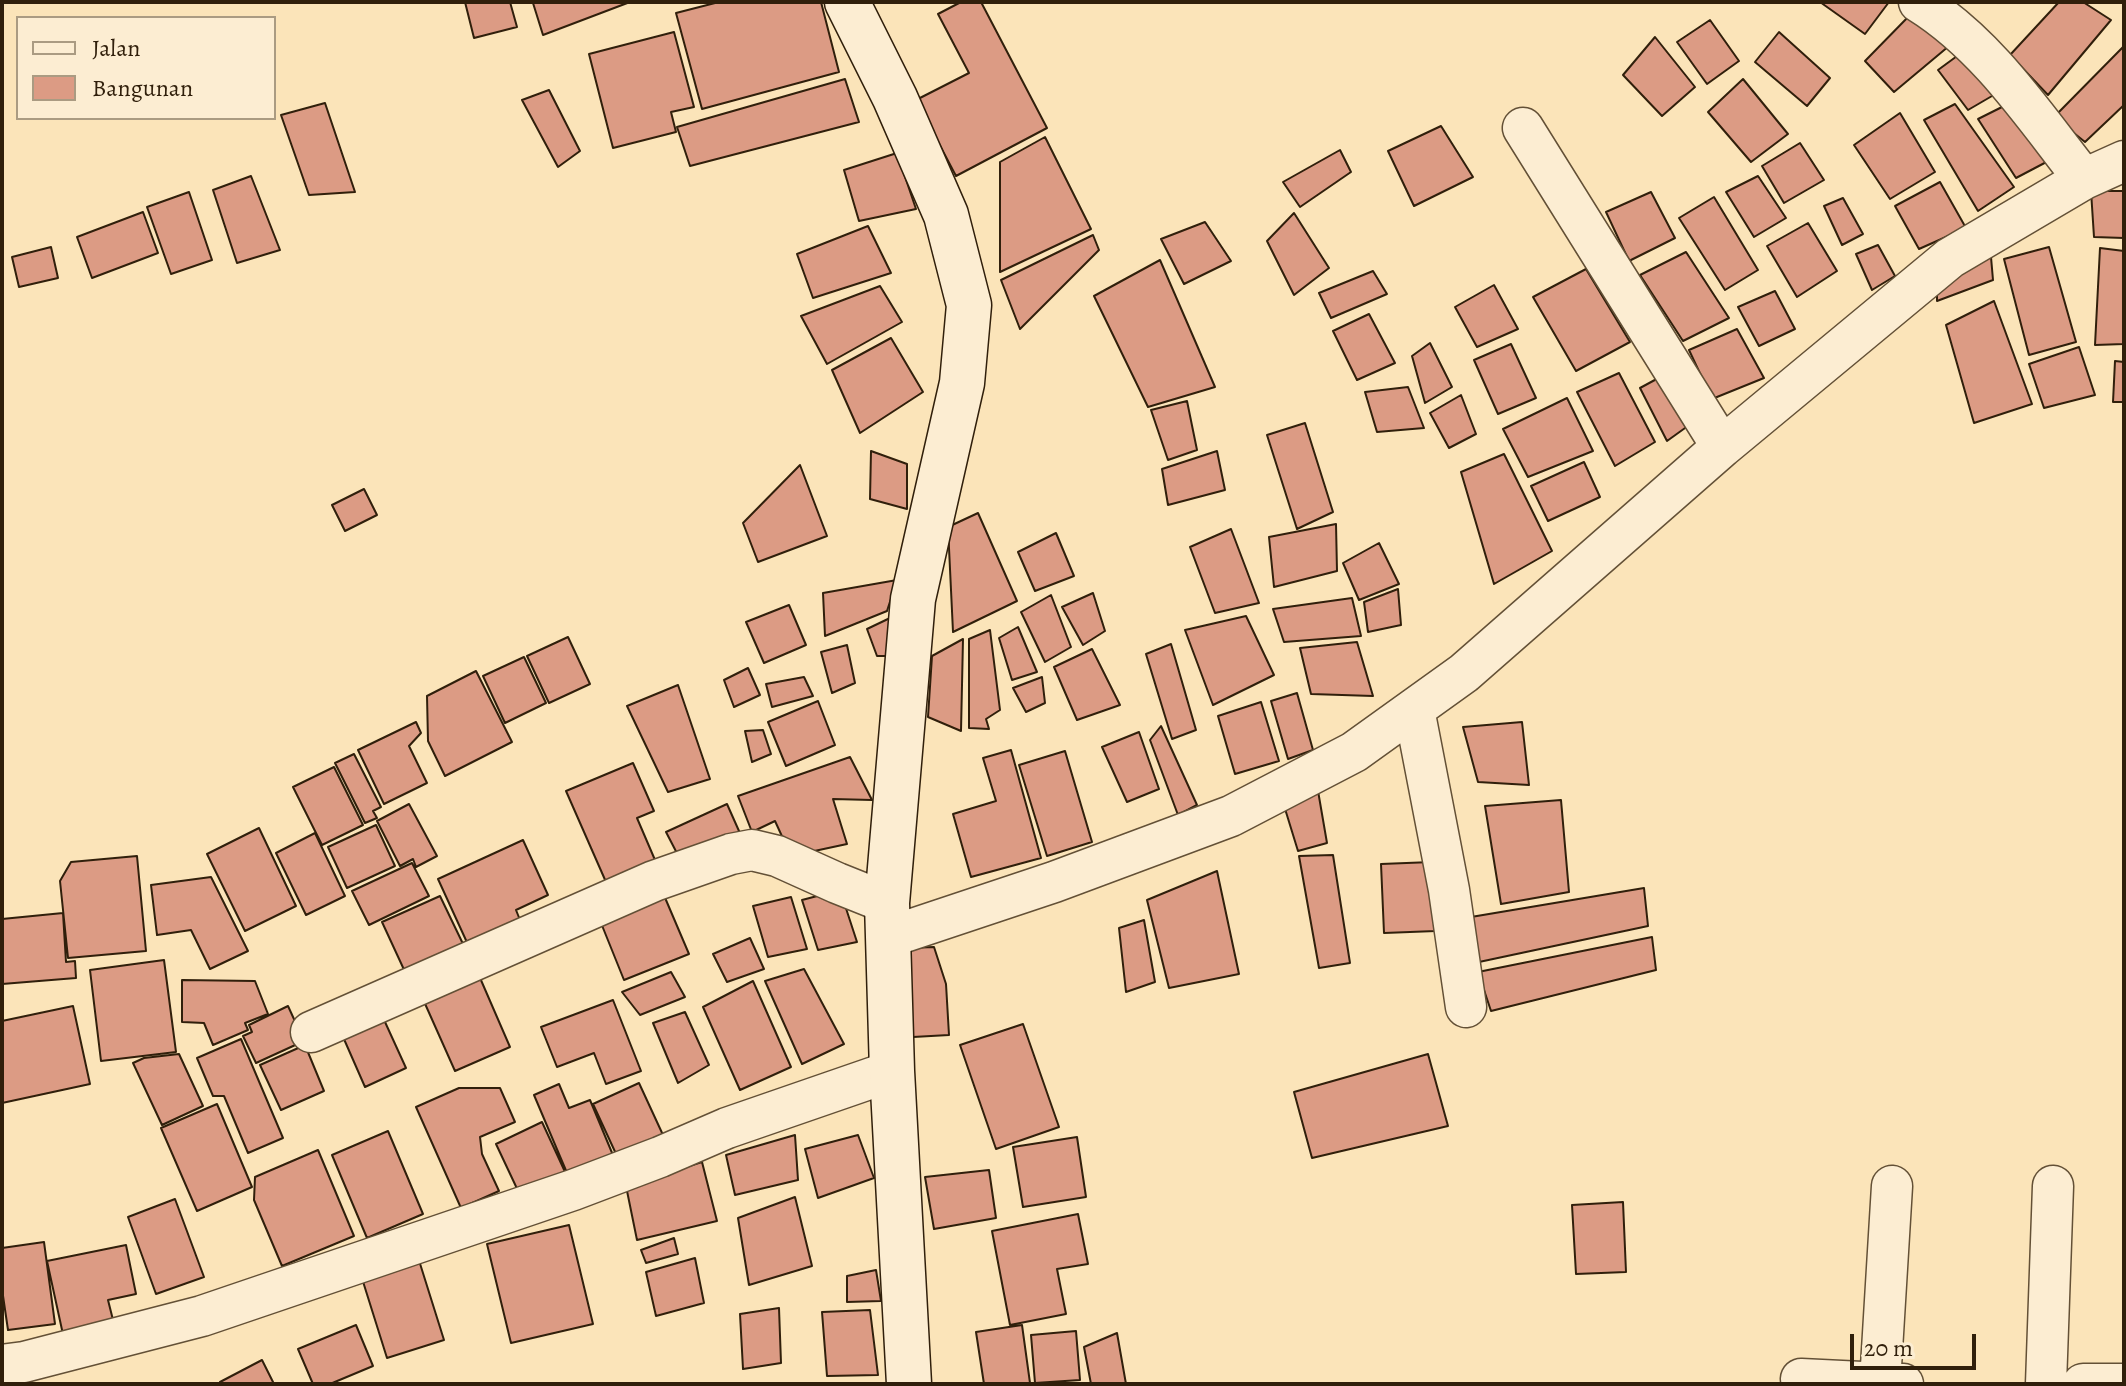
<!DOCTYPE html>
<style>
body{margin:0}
#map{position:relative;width:2126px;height:1386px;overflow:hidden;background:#fbe4b9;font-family:Alegreya,serif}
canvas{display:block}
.frame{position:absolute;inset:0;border:4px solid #301f0b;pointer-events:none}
.legend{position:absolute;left:16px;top:16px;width:260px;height:104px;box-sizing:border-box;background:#fcedd2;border:2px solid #aa9b82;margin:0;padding:10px 14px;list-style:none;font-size:24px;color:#301f0b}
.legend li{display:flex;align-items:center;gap:16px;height:40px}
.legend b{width:40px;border:2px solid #aa9b82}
.scale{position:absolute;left:1850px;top:1334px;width:126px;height:36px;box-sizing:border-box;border:4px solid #301f0b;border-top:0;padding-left:10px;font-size:24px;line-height:28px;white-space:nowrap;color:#301f0b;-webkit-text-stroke:6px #fcedd2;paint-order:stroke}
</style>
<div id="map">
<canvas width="2126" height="1386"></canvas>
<div class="frame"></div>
<ul class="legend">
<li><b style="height:10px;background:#fcedd2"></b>Jalan</li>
<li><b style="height:22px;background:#dc9b84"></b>Bangunan</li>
</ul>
<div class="scale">20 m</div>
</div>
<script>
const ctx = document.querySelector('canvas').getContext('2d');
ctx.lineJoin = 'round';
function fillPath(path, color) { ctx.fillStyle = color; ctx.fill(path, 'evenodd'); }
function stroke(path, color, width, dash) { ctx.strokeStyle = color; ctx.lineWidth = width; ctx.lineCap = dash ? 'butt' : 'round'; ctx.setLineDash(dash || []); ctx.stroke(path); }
const building = new Path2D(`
 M 465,2 L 510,2 L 517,27 L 474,38 Z
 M 535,2 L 630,2 L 543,35 L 533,3 Z
 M 719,2 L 821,2 L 839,72 L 702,109 L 676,13 Z
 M 961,2 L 981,2 L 1047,128 L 956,176 L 916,100 L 969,73 L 938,14 Z
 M 1820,2 L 1889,2 L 1865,34 Z
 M 2059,2 L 2083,2 L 2111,20 L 2048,95 L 2010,55 Z
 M 1911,14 L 1949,46 L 1894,92 L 1865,61 Z
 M 1710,20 L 1739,61 L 1707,84 L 1677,42 Z
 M 674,32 L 694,107 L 671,112 L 676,132 L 613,148 L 589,54 Z
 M 1779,32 L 1830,78 L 1807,106 L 1755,62 Z
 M 1655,37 L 1695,87 L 1662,116 L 1623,75 Z
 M 2124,46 L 2124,105 L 2085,142 L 2054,117 Z
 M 1968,48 L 2004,89 L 1968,110 L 1938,70 Z
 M 845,79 L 859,122 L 690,166 L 677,127 Z
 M 1743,79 L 1788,134 L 1751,162 L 1708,112 Z
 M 549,90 L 580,151 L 558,167 L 522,100 Z
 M 2012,102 L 2054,158 L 2016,178 L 1978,119 Z
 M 325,103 L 355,192 L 309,195 L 281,115 Z
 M 1955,104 L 2014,187 L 1978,211 L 1924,120 Z
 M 1900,113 L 1935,172 L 1890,199 L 1854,145 Z
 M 1441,126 L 1473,177 L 1414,206 L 1388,151 Z
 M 1045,137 L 1091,229 L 1000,272 L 1000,162 Z
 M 1800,143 L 1824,180 L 1784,203 L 1762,166 Z
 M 1340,150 L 1351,172 L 1300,207 L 1283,182 Z
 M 897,153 L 916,209 L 859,221 L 844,170 Z
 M 251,176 L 280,250 L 237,263 L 213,190 Z
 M 1758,176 L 1786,218 L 1754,237 L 1726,192 Z
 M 1940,182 L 1966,228 L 1919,249 L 1895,206 Z
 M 2091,191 L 2124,191 L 2124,238 L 2094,237 Z
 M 189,192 L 212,260 L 171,274 L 147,207 Z
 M 1651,192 L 1675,238 L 1629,261 L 1606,212 Z
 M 1714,197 L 1758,270 L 1725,290 L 1679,218 Z
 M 1843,198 L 1863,234 L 1842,245 L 1824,206 Z
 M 143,212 L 158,253 L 92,278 L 77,237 Z
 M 1294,213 L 1329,268 L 1294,295 L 1267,241 Z
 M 1205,222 L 1231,261 L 1184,284 L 1161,239 Z
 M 1808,223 L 1837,271 L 1797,297 L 1767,246 Z
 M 868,226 L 891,273 L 813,298 L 797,254 Z
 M 1093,235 L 1099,250 L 1020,329 L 1001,280 Z
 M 1878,245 L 1895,276 L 1872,290 L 1856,254 Z
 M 51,247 L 58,278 L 19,287 L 12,257 Z
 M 2049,247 L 2076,342 L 2029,355 L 2004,259 Z
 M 2100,248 L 2124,251 L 2124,344 L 2095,345 Z
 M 1686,252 L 1729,318 L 1683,341 L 1640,275 Z
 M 1991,257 L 1993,280 L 1937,301 L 1937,288 Z
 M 1160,260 L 1215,387 L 1148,407 L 1094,296 Z
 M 1586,269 L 1630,342 L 1576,371 L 1533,297 Z
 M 1373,271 L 1387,294 L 1331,318 L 1319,293 Z
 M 1494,285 L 1518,329 L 1477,347 L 1455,307 Z
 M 880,286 L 902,322 L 827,364 L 801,316 Z
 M 1775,291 L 1795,329 L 1759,346 L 1738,307 Z
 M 1994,301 L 2032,404 L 1974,423 L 1946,325 Z
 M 1369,314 L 1395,363 L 1357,380 L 1333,331 Z
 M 1737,329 L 1764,378 L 1712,399 L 1689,350 Z
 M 891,338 L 923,392 L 860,433 L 832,370 Z
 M 1430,343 L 1452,387 L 1425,403 L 1412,356 Z
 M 1511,344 L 1536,398 L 1498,414 L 1474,360 Z
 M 2079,347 L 2095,395 L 2044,408 L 2029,364 Z
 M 2115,361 L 2124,362 L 2124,402 L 2113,402 Z
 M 1619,373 L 1655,442 L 1615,466 L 1577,392 Z
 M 1664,375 L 1692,423 L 1667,441 L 1640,388 Z
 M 1408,387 L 1424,428 L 1377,432 L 1365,392 Z
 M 1461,395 L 1476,434 L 1449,448 L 1430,413 Z
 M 1567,398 L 1593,451 L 1528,477 L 1503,429 Z
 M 1187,401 L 1197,450 L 1168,460 L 1151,410 Z
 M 1305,423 L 1333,512 L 1297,529 L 1267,435 Z
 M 871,451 L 907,464 L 907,509 L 870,499 Z
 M 1217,451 L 1225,490 L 1168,505 L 1162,469 Z
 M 1504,454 L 1552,551 L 1494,584 L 1461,472 Z
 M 1584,462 L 1600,497 L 1548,521 L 1531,486 Z
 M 800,465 L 827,536 L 758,562 L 743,523 Z
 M 364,489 L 377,515 L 345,531 L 332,505 Z
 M 978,513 L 1017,601 L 953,632 L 948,527 Z
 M 1336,524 L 1337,571 L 1274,587 L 1269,537 Z
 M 1231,529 L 1259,603 L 1215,613 L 1190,547 Z
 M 1056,533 L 1074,576 L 1035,591 L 1018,552 Z
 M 1379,543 L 1399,584 L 1359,600 L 1343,563 Z
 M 897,580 L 887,611 L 825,636 L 823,593 Z
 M 1398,589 L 1401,625 L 1368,632 L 1364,602 Z
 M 1093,593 L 1105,631 L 1083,645 L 1062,607 Z
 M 1051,595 L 1071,647 L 1045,662 L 1021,612 Z
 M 1352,598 L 1361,636 L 1284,642 L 1273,609 Z
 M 789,605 L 806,645 L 764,663 L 746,622 Z
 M 1246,616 L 1274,675 L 1213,705 L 1185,630 Z
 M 890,618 L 892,656 L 877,656 L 867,629 Z
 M 1018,627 L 1037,672 L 1012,680 L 999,638 Z
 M 990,630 L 1000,710 L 986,719 L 989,729 L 969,728 L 969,639 Z
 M 568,637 L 590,684 L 549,703 L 527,656 Z
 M 963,639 L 961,731 L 928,717 L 932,656 Z
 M 1357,642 L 1373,696 L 1311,694 L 1300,648 Z
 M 1171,644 L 1196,730 L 1172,739 L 1146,654 Z
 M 847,645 L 855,683 L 832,693 L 821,652 Z
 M 1092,649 L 1120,705 L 1077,720 L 1054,667 Z
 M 524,657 L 546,703 L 505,723 L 483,676 Z
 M 748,668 L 760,695 L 734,707 L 724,680 Z
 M 476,671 L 512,742 L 445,776 L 428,741 L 427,696 Z
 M 804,677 L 813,696 L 772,707 L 766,684 Z
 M 1042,677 L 1045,703 L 1026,712 L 1013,688 Z
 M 678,685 L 710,779 L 668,792 L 627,706 Z
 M 1297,693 L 1313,750 L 1288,759 L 1271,701 Z
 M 818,701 L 835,745 L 786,766 L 768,722 Z
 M 1261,702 L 1279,761 L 1235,774 L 1218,716 Z
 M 416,722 L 421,733 L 409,746 L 427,783 L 384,804 L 358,750 Z
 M 1522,722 L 1529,785 L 1478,782 L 1463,727 Z
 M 1161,726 L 1197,805 L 1178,815 L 1150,740 Z
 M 763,730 L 771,754 L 752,762 L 745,731 Z
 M 1139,732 L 1159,789 L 1127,802 L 1102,747 Z
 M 1011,750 L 1041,858 L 971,877 L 953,814 L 996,801 L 983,758 Z
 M 1065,751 L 1092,842 L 1047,856 L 1019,765 Z
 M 354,754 L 381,807 L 373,811 L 377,818 L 365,823 L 335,763 Z
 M 850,757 L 872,800 L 833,799 L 847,844 L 791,856 L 775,821 L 752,832 L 738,796 Z
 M 633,763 L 654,811 L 637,818 L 655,860 L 606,882 L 566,791 Z
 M 334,767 L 363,825 L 322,845 L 293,787 Z
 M 1317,785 L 1327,843 L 1298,851 L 1282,799 Z
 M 1561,800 L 1569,892 L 1501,904 L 1485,806 Z
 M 409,804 L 437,856 L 416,867 L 413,859 L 400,866 L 377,821 Z
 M 727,804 L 743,840 L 681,861 L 666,832 Z
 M 376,825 L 395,866 L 347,888 L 328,847 Z
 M 259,828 L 296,906 L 245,931 L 207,854 Z
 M 315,833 L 345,896 L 306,915 L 276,853 Z
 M 523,840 L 548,895 L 516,910 L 522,925 L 470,949 L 438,879 Z
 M 1333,855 L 1350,963 L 1319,968 L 1299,856 Z
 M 137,856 L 146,951 L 68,958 L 60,881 L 71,862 Z
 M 1432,862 L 1436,931 L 1384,933 L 1381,864 Z
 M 412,863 L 429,896 L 369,925 L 352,891 Z
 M 1217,871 L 1239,974 L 1169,988 L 1147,900 Z
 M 211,877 L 248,951 L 210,969 L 191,930 L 157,935 L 151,885 Z
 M 1644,888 L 1648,926 L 1479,962 L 1471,917 Z
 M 840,890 L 857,942 L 818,950 L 802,900 Z
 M 663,893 L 689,954 L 624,980 L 599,918 Z
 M 440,896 L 464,946 L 406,974 L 382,922 Z
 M 791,897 L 807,949 L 768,957 L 753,906 Z
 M 63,913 L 66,962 L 75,961 L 76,978 L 2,984 L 2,919 Z
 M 1144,920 L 1155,982 L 1126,992 L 1119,928 Z
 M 1652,937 L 1656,970 L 1491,1011 L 1478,972 Z
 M 750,938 L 764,969 L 727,982 L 713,954 Z
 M 934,947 L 946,984 L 949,1035 L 913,1037 L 908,948 Z
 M 164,960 L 176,1052 L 101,1061 L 90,970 Z
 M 474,964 L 510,1047 L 455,1071 L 418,988 Z
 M 804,969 L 844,1044 L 802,1064 L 765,981 Z
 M 671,972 L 685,997 L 640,1015 L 622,992 Z
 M 182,980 L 255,981 L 268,1014 L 245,1023 L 248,1030 L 213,1045 L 204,1023 L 182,1022 Z
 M 753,981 L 791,1067 L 740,1090 L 703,1007 Z
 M 613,1000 L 641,1071 L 606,1084 L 594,1053 L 557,1067 L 541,1027 Z
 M 73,1006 L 90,1084 L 2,1103 L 2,1021 Z
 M 288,1006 L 304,1041 L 256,1063 L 243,1036 L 252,1032 L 249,1025 Z
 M 380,1011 L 406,1068 L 365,1087 L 340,1030 Z
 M 685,1012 L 709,1065 L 678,1083 L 653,1023 Z
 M 1023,1024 L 1059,1127 L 996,1149 L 960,1045 Z
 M 241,1039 L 283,1138 L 248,1153 L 224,1096 L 213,1096 L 197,1058 Z
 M 305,1045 L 324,1091 L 281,1110 L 260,1065 Z
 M 179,1054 L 203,1106 L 162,1125 L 133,1063 L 144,1058 Z
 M 1428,1054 L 1448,1126 L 1312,1158 L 1294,1092 Z
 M 639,1083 L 663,1135 L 617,1156 L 593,1104 Z
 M 559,1084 L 569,1108 L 590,1100 L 615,1160 L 570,1180 L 534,1095 Z
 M 459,1088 L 500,1088 L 515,1122 L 480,1137 L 482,1154 L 499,1191 L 461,1208 L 416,1107 Z
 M 217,1104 L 252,1187 L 197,1211 L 161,1128 Z
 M 542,1122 L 566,1174 L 520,1195 L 496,1144 Z
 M 388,1131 L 423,1214 L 367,1238 L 332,1155 Z
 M 795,1135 L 798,1180 L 735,1195 L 726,1155 Z
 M 858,1135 L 874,1178 L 818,1198 L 805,1149 Z
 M 1077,1137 L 1086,1197 L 1023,1207 L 1013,1147 Z
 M 318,1150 L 354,1236 L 282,1266 L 254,1200 L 255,1177 Z
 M 702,1162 L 717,1221 L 637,1240 L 626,1186 Z
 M 989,1170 L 996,1218 L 934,1229 L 925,1177 Z
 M 795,1197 L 812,1266 L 749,1285 L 738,1218 Z
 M 175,1199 L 204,1277 L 156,1294 L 128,1217 Z
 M 1623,1202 L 1626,1272 L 1576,1274 L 1572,1205 Z
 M 1078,1214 L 1088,1264 L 1057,1269 L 1066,1314 L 1010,1325 L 992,1231 Z
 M 569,1225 L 593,1324 L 511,1343 L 487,1244 Z
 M 674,1238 L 678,1254 L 646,1263 L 641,1250 Z
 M 44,1242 L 55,1324 L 8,1330 L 2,1289 L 2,1248 Z
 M 126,1245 L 136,1294 L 108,1300 L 115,1328 L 64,1339 L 47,1261 Z
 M 417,1254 L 444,1340 L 387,1358 L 360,1272 Z
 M 695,1258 L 704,1303 L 656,1316 L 646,1272 Z
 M 876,1270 L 881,1301 L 847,1302 L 847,1276 Z
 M 779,1308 L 781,1363 L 743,1369 L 740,1314 Z
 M 870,1310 L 878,1375 L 827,1376 L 822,1312 Z
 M 356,1325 L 373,1366 L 330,1384 L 313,1384 L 298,1349 Z
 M 1022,1325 L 1030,1383 L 984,1384 L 976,1332 Z
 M 1076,1331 L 1080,1380 L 1035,1383 L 1031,1335 Z
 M 1117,1333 L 1126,1384 L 1091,1384 L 1084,1347 Z
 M 262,1360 L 274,1384 L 221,1384 L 220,1382 Z`);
fillPath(building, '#dc9b84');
stroke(building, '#301f0b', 2);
const street = new Path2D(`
 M 1919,2 C 1988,45 2034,116 2084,179
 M 1523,128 L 1722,447
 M 1414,709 L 1449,890 L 1466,1007
 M 889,937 L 1054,882 L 1231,816 L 1354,752 L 1464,673 L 1722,447 L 1950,258 L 2084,179 L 2124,161
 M 311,1032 L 654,881 L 731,854 L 752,850 L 777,856 L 837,883 L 887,903
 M 2,1365 L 24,1362 L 202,1316 L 573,1190 L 660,1157 L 727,1128 L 892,1071
 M 1801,1379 L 1903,1384
 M 1880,1383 L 1892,1186
 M 2046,1384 L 2053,1186
 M 2083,1384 L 2124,1384`);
const secondary = new Path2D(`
 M 847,2 L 895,98 L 946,215 L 969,305 L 962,383 L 913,599 L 887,903 L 892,1071 L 909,1384`);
stroke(street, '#635036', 43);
stroke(secondary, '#301f0b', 47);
stroke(street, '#fcedd2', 40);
stroke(secondary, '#fcedd2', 44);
</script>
